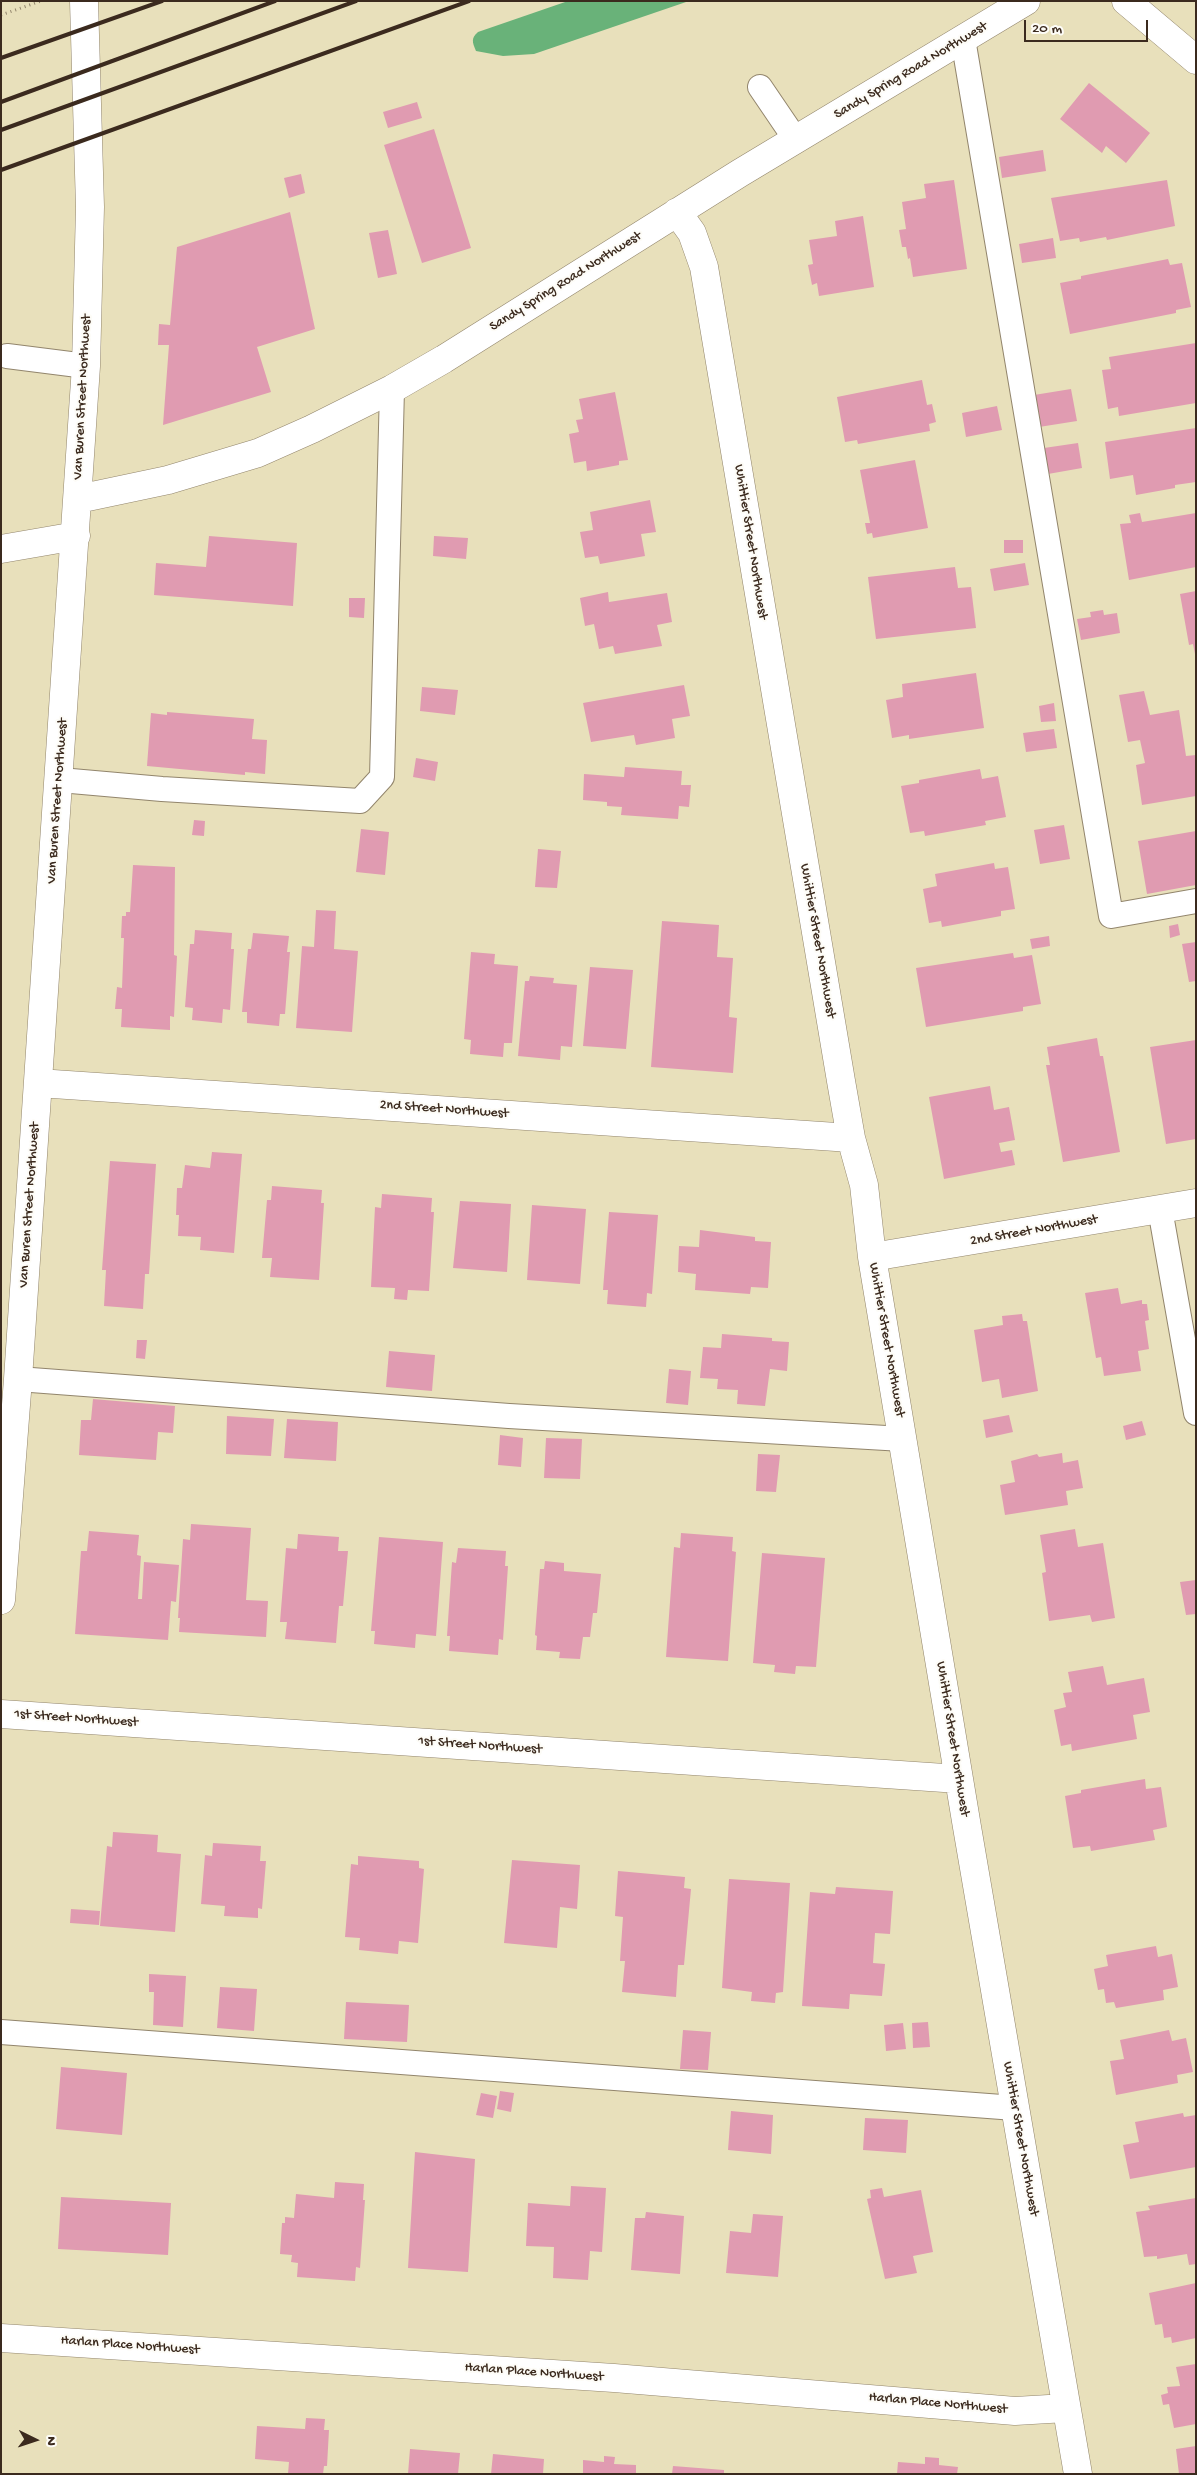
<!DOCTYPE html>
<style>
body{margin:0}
#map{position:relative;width:1197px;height:2475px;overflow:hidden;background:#e8e0bb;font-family:"Gochi Hand",sans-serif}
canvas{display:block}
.frame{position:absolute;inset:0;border:2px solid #3b2a1e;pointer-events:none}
.north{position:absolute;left:10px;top:2415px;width:50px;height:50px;-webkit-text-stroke:4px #fdfcf7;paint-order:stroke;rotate:94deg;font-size:14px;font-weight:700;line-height:20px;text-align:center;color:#3b2a1e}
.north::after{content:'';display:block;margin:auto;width:18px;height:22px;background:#3b2a1e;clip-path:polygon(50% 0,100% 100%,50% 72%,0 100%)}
.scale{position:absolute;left:1024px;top:20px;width:124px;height:22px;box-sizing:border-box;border:2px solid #3b2a1e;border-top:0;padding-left:6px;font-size:15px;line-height:18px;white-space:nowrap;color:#3b2a1e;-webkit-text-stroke:4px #fdfcf7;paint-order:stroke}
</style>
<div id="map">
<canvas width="1197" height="2475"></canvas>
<div class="frame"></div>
<div class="north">N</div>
<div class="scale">20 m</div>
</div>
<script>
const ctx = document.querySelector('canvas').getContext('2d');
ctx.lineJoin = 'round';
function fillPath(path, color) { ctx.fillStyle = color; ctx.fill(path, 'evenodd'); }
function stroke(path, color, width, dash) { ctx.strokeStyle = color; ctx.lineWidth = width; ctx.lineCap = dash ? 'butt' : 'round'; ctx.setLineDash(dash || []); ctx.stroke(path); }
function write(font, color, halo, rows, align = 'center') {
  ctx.font = font + ' "Gochi Hand",sans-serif'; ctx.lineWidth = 4; ctx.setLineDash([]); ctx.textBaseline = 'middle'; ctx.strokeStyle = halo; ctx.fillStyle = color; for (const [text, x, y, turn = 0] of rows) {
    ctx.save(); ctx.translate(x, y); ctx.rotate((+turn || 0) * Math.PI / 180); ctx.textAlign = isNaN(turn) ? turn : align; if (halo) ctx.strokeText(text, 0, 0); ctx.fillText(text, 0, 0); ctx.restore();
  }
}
fillPath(new Path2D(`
 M 568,1 L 689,1 L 534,54 L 503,56 L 476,51 C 472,42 471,38 478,32 Z`), '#69b279');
fillPath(new Path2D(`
 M 1089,83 L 1150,133 L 1126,163 L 1106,146 L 1102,153 L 1060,119 Z
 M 417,102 L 422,118 L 388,128 L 383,112 Z
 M 434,129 L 471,248 L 422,263 L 384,145 Z
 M 1043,150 L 1046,171 L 1002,178 L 999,157 Z
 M 301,174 L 305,193 L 289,198 L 284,178 Z
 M 954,180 L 967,269 L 913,277 L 910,258 L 908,259 L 906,247 L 902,247 L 899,230 L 906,229 L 902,202 L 926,198 L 924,184 Z
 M 1167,180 L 1175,226 L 1107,240 L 1106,237 L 1080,242 L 1079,238 L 1060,241 L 1051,198 Z
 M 290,212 L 315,329 L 257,347 L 271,392 L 163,425 L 169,345 L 158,345 L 159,324 L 170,325 L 177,247 Z
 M 863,216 L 874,287 L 819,296 L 817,283 L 812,285 L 808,265 L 813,264 L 809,240 L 837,236 L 835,221 Z
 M 388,230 L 397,274 L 378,278 L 369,233 Z
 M 1053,238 L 1056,258 L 1022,263 L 1019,244 Z
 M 1168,259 L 1170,265 L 1182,263 L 1191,307 L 1176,310 L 1176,313 L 1070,334 L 1060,283 L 1081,279 L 1081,276 Z
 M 1196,343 L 1196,403 L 1119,416 L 1118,407 L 1108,409 L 1102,370 L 1111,369 L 1109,357 Z
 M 922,380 L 927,405 L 932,404 L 936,422 L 929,424 L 930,431 L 858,444 L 857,440 L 845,442 L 837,397 Z
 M 1071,389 L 1077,421 L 1039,427 L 1034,395 Z
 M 615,392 L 628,460 L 619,461 L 619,465 L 587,471 L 586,461 L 574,463 L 569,434 L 579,432 L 576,420 L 583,419 L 579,399 Z
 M 997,406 L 1002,430 L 966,437 L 962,413 Z
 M 1196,428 L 1196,482 L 1175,485 L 1175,488 L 1136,495 L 1133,475 L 1110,479 L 1105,442 Z
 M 1078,443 L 1082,468 L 1048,474 L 1044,448 Z
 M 915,460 L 928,528 L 873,538 L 872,533 L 867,534 L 865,523 L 870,523 L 860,470 Z
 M 650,500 L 656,532 L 641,534 L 645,556 L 600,564 L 598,556 L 585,558 L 580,532 L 593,530 L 590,512 Z
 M 1140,513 L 1142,522 L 1196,513 L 1196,567 L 1129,580 L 1120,524 L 1131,523 L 1129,515 Z
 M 209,536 L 297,543 L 293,606 L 154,595 L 156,563 L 206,567 Z
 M 434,536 L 468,538 L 466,559 L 433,556 Z
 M 1004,540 L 1023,540 L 1023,553 L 1004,553 Z
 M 1025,563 L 1029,585 L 994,591 L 990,569 Z
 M 955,567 L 958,588 L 971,587 L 976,628 L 876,639 L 868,577 Z
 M 1196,591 L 1196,654 L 1195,654 L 1193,644 L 1189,645 L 1180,594 Z
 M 608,592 L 609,602 L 667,593 L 672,622 L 657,625 L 662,646 L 615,654 L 613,646 L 599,649 L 594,624 L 585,626 L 580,598 Z
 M 349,598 L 365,598 L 364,618 L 349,617 Z
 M 1103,610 L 1104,615 L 1117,613 L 1120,633 L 1081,640 L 1077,619 L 1091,617 L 1090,612 Z
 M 976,673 L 984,728 L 909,739 L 909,735 L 892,738 L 886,700 L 903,697 L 902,684 Z
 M 684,685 L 690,716 L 672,719 L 675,738 L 636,745 L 634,735 L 591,742 L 583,703 Z
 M 422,687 L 458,690 L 455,715 L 420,711 Z
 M 1144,691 L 1150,715 L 1179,710 L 1186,756 L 1196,755 L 1196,796 L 1142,805 L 1136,765 L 1145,763 L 1140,740 L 1128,742 L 1119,695 Z
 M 1054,703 L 1056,721 L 1041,722 L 1039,706 Z
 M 167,712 L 254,719 L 252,739 L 267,740 L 265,774 L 245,772 L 245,775 L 147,766 L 151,713 L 167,715 Z
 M 1054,729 L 1057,748 L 1026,752 L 1023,733 Z
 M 416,758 L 438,762 L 435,781 L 413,777 Z
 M 625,767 L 682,771 L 681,785 L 691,785 L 689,807 L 679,806 L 678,819 L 621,815 L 622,807 L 607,806 L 607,802 L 583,800 L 584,774 L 624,777 Z
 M 980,769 L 982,779 L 998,776 L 1006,817 L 985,821 L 986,825 L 925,836 L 924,831 L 910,833 L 901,786 L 919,783 L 919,780 Z
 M 194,820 L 205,821 L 204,836 L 192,835 Z
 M 1064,825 L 1070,859 L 1040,864 L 1034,830 Z
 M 361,829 L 389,832 L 385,875 L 356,872 Z
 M 1196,831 L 1196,885 L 1147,894 L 1138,841 Z
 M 538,849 L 561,851 L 557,888 L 535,887 Z
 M 994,863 L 995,869 L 1008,867 L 1015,909 L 1001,911 L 1001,916 L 942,927 L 941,921 L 929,923 L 923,889 L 937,886 L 935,874 Z
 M 133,865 L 175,867 L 174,955 L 177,956 L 174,1017 L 170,1016 L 170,1030 L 121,1027 L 122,1009 L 115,1009 L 117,987 L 122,988 L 124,938 L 121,938 L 122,916 L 126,916 L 126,912 L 130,912 Z
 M 316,910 L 336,911 L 334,949 L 358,951 L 352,1032 L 296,1028 L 302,946 L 314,947 Z
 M 662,921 L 719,925 L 717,957 L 733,958 L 729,1017 L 737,1018 L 733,1073 L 651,1067 Z
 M 1178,924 L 1180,935 L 1170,938 L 1169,926 Z
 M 195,930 L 232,933 L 231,949 L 234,949 L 230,1010 L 223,1009 L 222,1023 L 192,1020 L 193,1008 L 185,1007 L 190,944 L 194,944 Z
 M 253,933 L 289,936 L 287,952 L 290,952 L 285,1014 L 280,1014 L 279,1026 L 247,1023 L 247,1012 L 242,1012 L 248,949 L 251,949 Z
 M 1049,936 L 1050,946 L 1032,949 L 1030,939 Z
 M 1196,942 L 1196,981 L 1189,982 L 1182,944 Z
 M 471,952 L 495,954 L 494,964 L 518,966 L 512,1043 L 504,1043 L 503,1057 L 470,1054 L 471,1040 L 464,1039 Z
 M 1013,953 L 1014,958 L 1032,955 L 1041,1004 L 1023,1007 L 1023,1011 L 926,1027 L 916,968 Z
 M 590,967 L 633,970 L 626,1049 L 583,1046 Z
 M 530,976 L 554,978 L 553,983 L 577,985 L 572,1047 L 561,1046 L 560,1060 L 518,1056 L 525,981 L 529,981 Z
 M 1097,1038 L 1100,1056 L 1103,1056 L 1120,1152 L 1063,1162 L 1046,1065 L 1050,1065 L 1047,1047 Z
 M 1196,1040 L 1196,1139 L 1166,1144 L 1150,1047 Z
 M 990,1086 L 994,1110 L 1009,1107 L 1015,1140 L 999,1143 L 1001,1152 L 1012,1150 L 1015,1165 L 944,1179 L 929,1097 Z
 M 212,1152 L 242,1154 L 234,1253 L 200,1250 L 201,1237 L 178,1236 L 179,1215 L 176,1215 L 177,1188 L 182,1188 L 185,1165 L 210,1168 Z
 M 110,1161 L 156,1164 L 149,1274 L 145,1274 L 143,1309 L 104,1306 L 106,1270 L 102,1270 Z
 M 272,1186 L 322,1190 L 321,1203 L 324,1203 L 319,1280 L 270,1277 L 272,1258 L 262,1258 L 267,1200 L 271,1200 Z
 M 382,1194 L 432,1198 L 431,1212 L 434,1212 L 429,1291 L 408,1290 L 407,1300 L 394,1299 L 395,1288 L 371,1287 L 375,1207 L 381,1208 Z
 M 460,1201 L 511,1204 L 507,1272 L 453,1268 Z
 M 532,1205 L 586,1209 L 580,1284 L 527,1280 Z
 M 609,1212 L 658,1215 L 652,1294 L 647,1293 L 646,1307 L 607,1304 L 608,1290 L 603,1290 Z
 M 700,1230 L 755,1237 L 755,1241 L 771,1242 L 768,1288 L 751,1287 L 750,1294 L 695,1290 L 696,1274 L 678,1272 L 679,1246 L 699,1247 Z
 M 1118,1288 L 1121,1304 L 1142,1300 L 1142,1304 L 1147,1304 L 1149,1320 L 1145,1321 L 1149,1349 L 1138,1351 L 1141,1371 L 1104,1376 L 1101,1357 L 1096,1358 L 1085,1293 Z
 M 1022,1314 L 1023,1321 L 1027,1321 L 1038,1391 L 1002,1398 L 999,1379 L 982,1382 L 974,1330 L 1003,1325 L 1002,1316 Z
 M 722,1334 L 772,1338 L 772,1341 L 789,1342 L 787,1371 L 770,1369 L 765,1406 L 737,1404 L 738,1390 L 717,1389 L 718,1379 L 700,1378 L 703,1347 L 721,1348 Z
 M 137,1340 L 147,1340 L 145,1359 L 136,1358 Z
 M 389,1351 L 435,1355 L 432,1391 L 386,1387 Z
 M 669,1369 L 691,1371 L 688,1405 L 666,1403 Z
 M 93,1399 L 175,1406 L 173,1433 L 158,1432 L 156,1460 L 79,1455 L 81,1420 L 91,1420 Z
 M 1009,1415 L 1013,1432 L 986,1438 L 983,1420 Z
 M 227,1416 L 274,1419 L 271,1456 L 226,1454 Z
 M 287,1419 L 338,1422 L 336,1461 L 284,1458 Z
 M 1142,1421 L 1146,1435 L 1126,1440 L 1123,1426 Z
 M 500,1435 L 523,1438 L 521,1467 L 498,1465 Z
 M 546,1438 L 582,1439 L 580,1479 L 544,1478 Z
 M 1062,1453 L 1063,1463 L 1078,1460 L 1083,1488 L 1066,1491 L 1068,1505 L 1005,1515 L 1000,1485 L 1015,1482 L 1011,1461 L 1037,1454 L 1039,1457 Z
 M 758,1454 L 780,1455 L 776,1492 L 756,1491 Z
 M 191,1524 L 251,1528 L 246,1600 L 268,1601 L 266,1637 L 179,1632 L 180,1618 L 178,1618 L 183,1539 L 190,1540 Z
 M 1075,1529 L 1078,1547 L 1103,1543 L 1115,1618 L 1092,1622 L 1090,1615 L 1049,1621 L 1042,1573 L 1046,1572 L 1040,1535 Z
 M 89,1531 L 139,1535 L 137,1555 L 141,1556 L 138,1599 L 142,1599 L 144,1562 L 179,1565 L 176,1602 L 171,1601 L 168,1640 L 75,1634 L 81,1551 L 87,1551 Z
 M 681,1533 L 733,1537 L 732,1551 L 736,1552 L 728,1661 L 666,1657 L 674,1547 L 680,1548 Z
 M 298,1534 L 339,1537 L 338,1551 L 348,1551 L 343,1606 L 339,1606 L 336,1643 L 285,1639 L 287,1622 L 280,1622 L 286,1548 L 297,1549 Z
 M 379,1537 L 443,1542 L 436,1636 L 416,1634 L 415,1648 L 374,1644 L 375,1631 L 371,1631 Z
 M 458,1548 L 506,1551 L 505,1566 L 508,1566 L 503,1640 L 499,1639 L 498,1655 L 449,1651 L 450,1636 L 447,1636 L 452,1562 L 456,1563 Z
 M 762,1553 L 825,1558 L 816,1667 L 796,1666 L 795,1674 L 774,1672 L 775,1665 L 753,1663 Z
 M 545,1561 L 564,1563 L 564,1571 L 601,1574 L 597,1613 L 593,1613 L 590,1637 L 583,1637 L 580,1659 L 559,1658 L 560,1652 L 536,1650 L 537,1636 L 535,1635 L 540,1569 L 544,1569 Z
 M 1196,1580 L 1196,1614 L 1186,1615 L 1180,1582 Z
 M 1103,1666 L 1107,1685 L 1144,1678 L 1150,1712 L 1133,1715 L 1137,1739 L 1072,1751 L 1071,1744 L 1061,1746 L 1054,1710 L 1066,1707 L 1063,1693 L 1072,1692 L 1068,1672 Z
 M 1145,1779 L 1146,1789 L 1161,1787 L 1167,1827 L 1153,1830 L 1155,1840 L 1091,1851 L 1090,1846 L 1073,1848 L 1065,1796 L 1081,1793 L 1081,1790 Z
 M 113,1832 L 158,1835 L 157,1852 L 181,1854 L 175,1932 L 100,1926 L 107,1846 L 112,1847 Z
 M 213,1843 L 261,1846 L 260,1861 L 266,1861 L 262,1909 L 258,1908 L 258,1918 L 224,1916 L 225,1906 L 201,1904 L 205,1855 L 212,1856 Z
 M 358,1856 L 419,1861 L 419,1868 L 424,1869 L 418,1943 L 399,1941 L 398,1954 L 359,1950 L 360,1938 L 345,1937 L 351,1864 L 358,1865 Z
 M 512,1860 L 580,1865 L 577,1909 L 560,1907 L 557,1948 L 504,1943 Z
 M 618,1871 L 685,1877 L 684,1888 L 691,1889 L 684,1965 L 678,1965 L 676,1997 L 622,1992 L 625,1961 L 620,1961 L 623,1917 L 615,1916 Z
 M 729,1879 L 790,1883 L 783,1992 L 776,1993 L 775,2003 L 751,2001 L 752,1992 L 722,1988 Z
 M 836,1887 L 893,1891 L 890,1934 L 875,1933 L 873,1963 L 885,1964 L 882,1996 L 850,1994 L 849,2009 L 802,2006 L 810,1892 L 835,1894 Z
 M 71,1909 L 100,1911 L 99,1925 L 70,1923 Z
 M 1156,1946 L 1158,1957 L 1172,1954 L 1178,1987 L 1163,1990 L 1164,2000 L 1116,2008 L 1114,2002 L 1106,2003 L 1104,1989 L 1098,1990 L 1094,1969 L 1108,1966 L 1106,1955 Z
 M 149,1974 L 186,1976 L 183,2027 L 153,2025 L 154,1992 L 149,1992 Z
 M 220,1987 L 257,1989 L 254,2031 L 217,2028 Z
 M 346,2002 L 409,2005 L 407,2042 L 344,2039 Z
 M 928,2022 L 930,2047 L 913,2048 L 912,2023 Z
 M 903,2023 L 906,2049 L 886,2051 L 884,2025 Z
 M 683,2030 L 711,2032 L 708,2070 L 680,2069 Z
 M 1169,2030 L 1172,2041 L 1186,2038 L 1193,2072 L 1177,2075 L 1178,2083 L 1116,2095 L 1110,2061 L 1124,2059 L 1120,2040 Z
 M 61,2067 L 127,2073 L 122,2135 L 56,2129 Z
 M 500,2091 L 514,2093 L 511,2112 L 497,2109 Z
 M 481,2093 L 497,2096 L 493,2118 L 476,2115 Z
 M 731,2111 L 773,2115 L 771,2154 L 728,2150 Z
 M 1183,2113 L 1184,2117 L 1196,2115 L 1196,2167 L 1130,2179 L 1123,2145 L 1139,2142 L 1135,2122 Z
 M 865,2118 L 908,2120 L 906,2153 L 863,2150 Z
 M 415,2152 L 475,2159 L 468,2272 L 408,2268 Z
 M 335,2182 L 364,2184 L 363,2200 L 365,2200 L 360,2268 L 356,2267 L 355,2281 L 297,2277 L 298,2263 L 291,2262 L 292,2255 L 280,2254 L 282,2223 L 285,2223 L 285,2217 L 294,2218 L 296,2194 L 334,2198 Z
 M 571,2186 L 606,2188 L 602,2252 L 590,2251 L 588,2280 L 553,2278 L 554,2247 L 526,2246 L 528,2203 L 570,2206 Z
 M 882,2188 L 884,2197 L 921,2190 L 933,2252 L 913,2256 L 917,2273 L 885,2279 L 867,2199 L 871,2198 L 870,2190 Z
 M 61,2197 L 171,2203 L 168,2255 L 58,2249 Z
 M 1196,2198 L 1196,2264 L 1189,2265 L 1187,2254 L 1157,2259 L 1157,2256 L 1144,2257 L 1136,2212 L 1150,2210 L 1148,2206 Z
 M 646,2212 L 684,2216 L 680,2274 L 631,2270 L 635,2218 L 645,2218 Z
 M 753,2214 L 783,2216 L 778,2277 L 726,2273 L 730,2231 L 751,2233 Z
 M 1196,2283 L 1196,2338 L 1172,2343 L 1171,2337 L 1164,2338 L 1162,2324 L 1155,2325 L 1149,2293 Z
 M 1196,2364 L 1196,2424 L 1174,2428 L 1169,2404 L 1163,2405 L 1161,2395 L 1168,2393 L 1167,2387 L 1180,2386 L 1176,2367 Z
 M 306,2418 L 325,2419 L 324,2430 L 329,2430 L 327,2466 L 324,2466 L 323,2474 L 288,2474 L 289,2462 L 255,2459 L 257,2426 L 305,2429 Z
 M 1196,2446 L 1196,2474 L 1179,2474 L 1176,2449 Z
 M 410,2449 L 460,2453 L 458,2474 L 408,2474 Z
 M 493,2454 L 544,2459 L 543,2474 L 491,2474 Z
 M 604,2456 L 615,2457 L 614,2464 L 636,2465 L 636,2474 L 583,2474 L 583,2460 L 604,2462 Z
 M 925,2457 L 939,2458 L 939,2465 L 958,2467 L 957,2474 L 897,2474 L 898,2462 L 925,2464 Z
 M 673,2466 L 724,2470 L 724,2474 L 672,2474 Z`), '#e09bb1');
const service = new Path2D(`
 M 963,39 L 1111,916 L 1196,901
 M 760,87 L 796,140
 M 7,356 L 86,366
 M 60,780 L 162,789 L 360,801 L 382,777 L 392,389
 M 1160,1209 L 1196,1413
 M 18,1379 L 509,1416 L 903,1439
 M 1,2032 L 1015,2108`);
const minor = new Path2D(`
 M 1126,1 L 1196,60
 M 677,212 L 692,233 L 704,267 L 841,1081 L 851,1138 L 864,1185 L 872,1257 L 967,1827 L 1078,2474
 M 78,499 L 168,480 L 258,453 L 312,429 L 392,389 L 444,359 L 740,173 L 1026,1
 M 1,549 L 76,536
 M 38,1083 L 851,1138
 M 872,1257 L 1196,1203
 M 1,1600 L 18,1379 L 86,366 L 90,207 L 84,1
 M 1,1714 L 959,1779
 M 1,2338 L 614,2378 L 1015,2411 L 1066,2408`);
stroke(service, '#92856c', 26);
stroke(minor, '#92856c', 29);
stroke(new Path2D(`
 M 1,15 L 41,1`), '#92856c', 3, [1, 4]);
stroke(service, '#fff', 24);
stroke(minor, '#fff', 28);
stroke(new Path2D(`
 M 1,58 L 162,1
 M 1,102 L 275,1
 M 1,130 L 356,1
 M 1,170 L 469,1`), '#3b2a1e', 4);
write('14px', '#3b2a1e', '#fdfcf7', [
 ["Sandy Spring Road Northwest",911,71,-31],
 ["Sandy Spring Road Northwest",566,282,-32],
 ["Van Buren Street Northwest",83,397,-87],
 ["Whittier Street Northwest",750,542,81],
 ["Van Buren Street Northwest",58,801,-86],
 ["Whittier Street Northwest",817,941,80],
 ["2nd Street Northwest",444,1110,4],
 ["Van Buren Street Northwest",30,1205,-86],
 ["2nd Street Northwest",1034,1231,-10],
 ["Whittier Street Northwest",886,1340,80],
 ["1st Street Northwest",76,1719,4],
 ["Whittier Street Northwest",952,1739,81],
 ["1st Street Northwest",480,1746,4],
 ["Whittier Street Northwest",1020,2139,80],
 ["Harlan Place Northwest",130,2346,4],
 ["Harlan Place Northwest",534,2373,4],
 ["Harlan Place Northwest",938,2404,5]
]);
</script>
